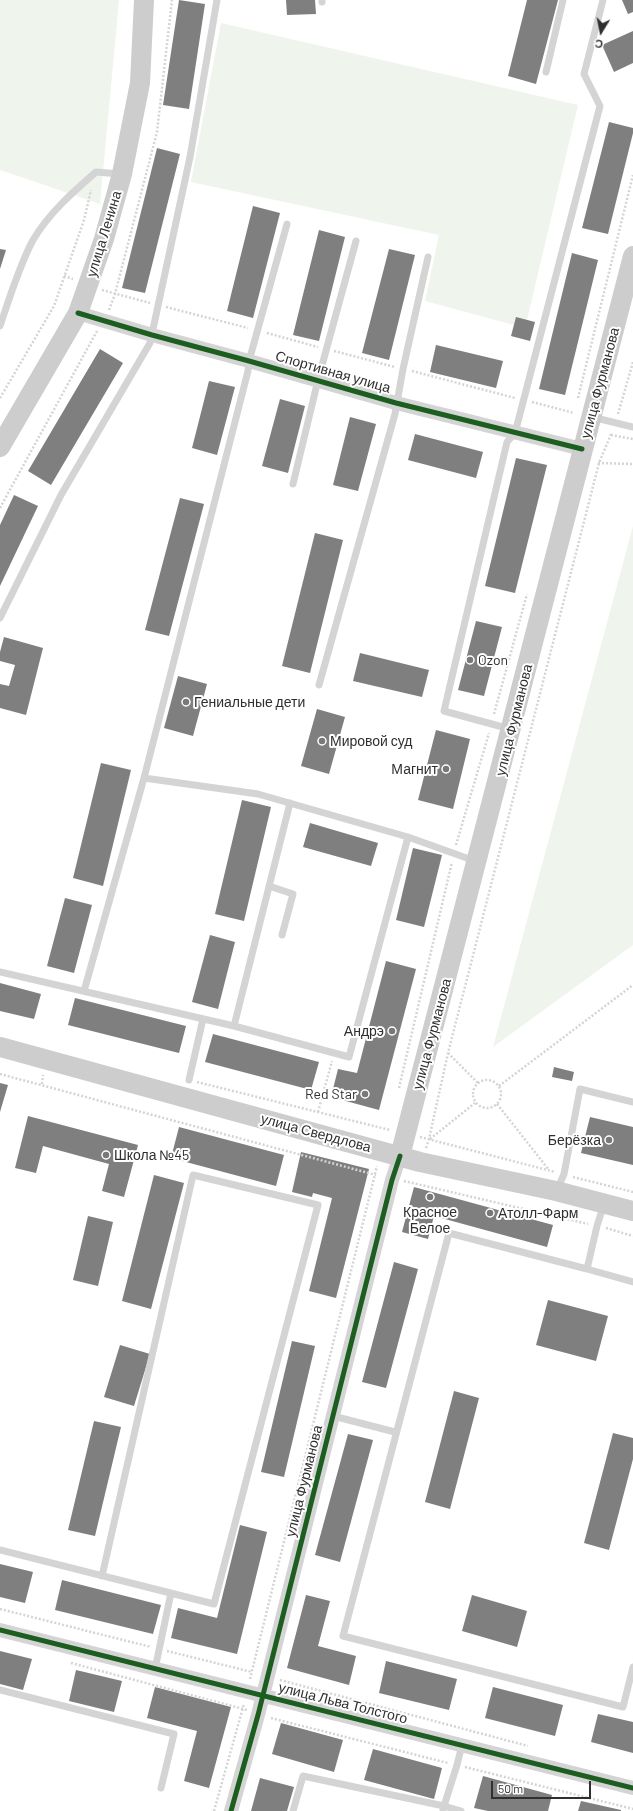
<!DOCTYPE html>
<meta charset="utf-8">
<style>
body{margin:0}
#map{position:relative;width:633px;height:1811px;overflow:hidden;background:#fff;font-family:Barlow,sans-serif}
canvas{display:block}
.north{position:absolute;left:581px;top:12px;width:40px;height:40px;-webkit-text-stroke:3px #fff;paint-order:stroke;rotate:190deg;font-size:11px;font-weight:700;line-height:16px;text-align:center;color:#2f2f2f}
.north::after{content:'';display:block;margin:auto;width:14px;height:18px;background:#2f2f2f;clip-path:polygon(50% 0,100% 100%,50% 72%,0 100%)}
.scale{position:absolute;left:491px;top:1781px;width:100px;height:18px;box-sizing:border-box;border:2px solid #2f2f2f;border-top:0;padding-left:5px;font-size:12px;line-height:14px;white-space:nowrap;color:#2f2f2f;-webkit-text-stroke:3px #fff;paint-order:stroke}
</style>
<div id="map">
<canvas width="633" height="1811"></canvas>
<div class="north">С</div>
<div class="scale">50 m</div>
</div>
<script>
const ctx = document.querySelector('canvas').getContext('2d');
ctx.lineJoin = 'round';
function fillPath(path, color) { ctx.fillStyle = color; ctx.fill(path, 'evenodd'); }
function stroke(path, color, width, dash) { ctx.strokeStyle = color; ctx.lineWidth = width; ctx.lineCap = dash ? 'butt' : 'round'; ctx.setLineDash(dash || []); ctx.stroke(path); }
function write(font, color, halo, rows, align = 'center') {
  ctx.font = font + ' Barlow,sans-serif'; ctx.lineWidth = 4; ctx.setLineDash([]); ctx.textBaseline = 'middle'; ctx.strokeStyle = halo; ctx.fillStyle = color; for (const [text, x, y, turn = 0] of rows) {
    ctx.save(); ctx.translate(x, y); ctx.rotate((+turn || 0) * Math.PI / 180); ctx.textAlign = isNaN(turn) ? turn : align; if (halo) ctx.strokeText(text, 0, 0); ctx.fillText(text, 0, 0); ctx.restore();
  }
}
fillPath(new Path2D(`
 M 0,0 L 119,0 L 100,204 L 0,170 Z
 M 221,23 L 578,105 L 525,328 L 425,301 L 439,235 L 191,182 Z
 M 633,526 L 633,945 L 493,1047 Z`), '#eff4ed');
fillPath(new Path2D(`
 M 179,0 L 205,4 L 189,109 L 163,105 Z
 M 286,0 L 315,0 L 316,14 L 287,15 Z
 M 527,0 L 558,0 L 536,84 L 508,76 Z
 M 622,0 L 633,0 L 633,12 L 628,14 Z
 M 633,31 L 633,63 L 614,72 L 602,45 Z
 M 609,122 L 633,128 L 633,133 L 608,234 L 582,228 Z
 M 157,148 L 180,154 L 145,293 L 122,288 Z
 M 253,206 L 280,213 L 253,318 L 227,311 Z
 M 319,230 L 345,237 L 319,341 L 293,335 Z
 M 0,249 L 6,250 L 0,269 Z
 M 389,249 L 415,255 L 389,360 L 362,353 Z
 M 572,253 L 598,260 L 565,395 L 539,389 Z
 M 516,317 L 535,322 L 530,341 L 511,336 Z
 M 436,345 L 503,361 L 496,388 L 430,372 Z
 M 100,349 L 123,363 L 51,485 L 28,471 Z
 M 209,381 L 235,387 L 217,455 L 192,448 Z
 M 280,399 L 305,406 L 288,473 L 262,466 Z
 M 350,417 L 376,424 L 358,491 L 333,485 Z
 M 415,434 L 483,452 L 476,478 L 408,460 Z
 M 516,458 L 547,465 L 515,593 L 485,586 Z
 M 14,495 L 38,506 L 0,586 L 0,525 Z
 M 180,498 L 204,504 L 169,636 L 145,630 Z
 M 315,533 L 343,540 L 310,673 L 282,666 Z
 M 476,621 L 502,627 L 484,696 L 458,690 Z
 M 4,637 L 43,648 L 26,715 L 0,708 L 0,684 L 9,686 L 15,665 L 0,661 L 0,652 Z
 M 360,653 L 429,670 L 422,697 L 353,681 Z
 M 178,676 L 207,684 L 193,736 L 164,728 Z
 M 317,709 L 345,717 L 329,774 L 301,766 Z
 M 436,730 L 470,739 L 453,809 L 418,800 Z
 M 101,763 L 131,770 L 103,886 L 73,878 Z
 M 242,800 L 271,807 L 244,921 L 215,914 Z
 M 310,823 L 378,843 L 371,866 L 303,847 Z
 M 413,848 L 442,855 L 424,927 L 396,920 Z
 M 65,898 L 92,905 L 74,973 L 47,966 Z
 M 210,935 L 235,942 L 218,1009 L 192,1002 Z
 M 386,961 L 416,969 L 379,1110 L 331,1097 L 338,1069 L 357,1073 Z
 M 0,983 L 41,994 L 34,1019 L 0,1011 Z
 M 75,998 L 186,1026 L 179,1053 L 68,1025 Z
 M 213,1034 L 319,1062 L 311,1090 L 205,1062 Z
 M 554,1067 L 574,1072 L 572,1081 L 552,1077 Z
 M 0,1083 L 8,1085 L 0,1112 Z
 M 28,1116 L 138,1145 L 124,1197 L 102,1191 L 109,1164 L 43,1146 L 36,1173 L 15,1168 Z
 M 590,1117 L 633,1127 L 633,1165 L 581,1153 Z
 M 179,1127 L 284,1155 L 276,1186 L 171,1158 Z
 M 301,1152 L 369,1169 L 336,1298 L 309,1291 L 332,1198 L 313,1193 L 312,1197 L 292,1192 Z
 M 154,1175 L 184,1183 L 151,1309 L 122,1301 Z
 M 414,1187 L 553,1225 L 547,1247 L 434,1216 L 428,1239 L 402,1232 Z
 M 88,1216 L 113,1222 L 98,1286 L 73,1280 Z
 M 394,1262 L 418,1269 L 386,1388 L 362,1382 Z
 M 548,1300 L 608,1316 L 596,1361 L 536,1345 Z
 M 292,1341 L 315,1346 L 284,1477 L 261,1472 Z
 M 120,1345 L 150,1354 L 134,1406 L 104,1397 Z
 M 454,1391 L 479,1398 L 450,1509 L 425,1502 Z
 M 94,1421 L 121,1427 L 95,1536 L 68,1530 Z
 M 613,1433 L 633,1438 L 633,1459 L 609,1550 L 584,1543 Z
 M 348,1434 L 373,1440 L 340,1562 L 315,1555 Z
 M 240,1525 L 267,1532 L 237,1654 L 171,1638 L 178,1608 L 217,1618 Z
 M 0,1564 L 33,1572 L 25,1603 L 0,1597 Z
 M 62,1580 L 161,1605 L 153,1634 L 55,1610 Z
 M 306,1595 L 330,1601 L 318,1646 L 356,1656 L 349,1685 L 287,1668 Z
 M 472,1595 L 527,1611 L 517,1647 L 462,1631 Z
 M 0,1651 L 32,1659 L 23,1690 L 0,1684 Z
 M 386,1661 L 457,1679 L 449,1710 L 379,1693 Z
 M 76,1670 L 122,1681 L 114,1712 L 69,1701 Z
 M 155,1687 L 231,1707 L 209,1788 L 184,1781 L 197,1731 L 147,1718 Z
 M 493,1687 L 563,1705 L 555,1736 L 485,1718 Z
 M 598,1714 L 633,1722 L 633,1753 L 591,1742 Z
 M 281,1723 L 343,1740 L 334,1772 L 272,1754 Z
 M 373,1749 L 442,1768 L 434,1799 L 364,1780 Z
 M 483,1776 L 552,1795 L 548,1811 L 488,1811 L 474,1808 Z
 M 260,1778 L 294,1787 L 287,1811 L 251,1811 Z
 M 581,1801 L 621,1810 L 621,1811 L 578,1811 Z`), '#7f7f7f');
stroke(new Path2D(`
 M 64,276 L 73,279
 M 102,290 L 150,303
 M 166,307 L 248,328
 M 109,310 L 115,294 L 157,132 L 172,0
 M 267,333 L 318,347
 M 334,351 L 395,367
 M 412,371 L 515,398
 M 0,398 L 54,306 L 84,220 L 91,190
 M 578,398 L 633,175
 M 532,402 L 574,413
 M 618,414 L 633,362
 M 611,435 L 633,439
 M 598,463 L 633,464
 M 0,508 L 97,331
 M 494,714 L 527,594
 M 456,845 L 489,733
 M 448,1053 L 478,1083
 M 0,1074 L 376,1175
 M473 1094a14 14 0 1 1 28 0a14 14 0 1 1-28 0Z
 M 197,1082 L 390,1130
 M 42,1084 L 43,1075
 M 499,1086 L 633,985
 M 399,1088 L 452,862
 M 497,1104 L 549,1170
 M 318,1112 L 332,1061
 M 420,1137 L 555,1172
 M 430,1139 L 475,1103
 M 426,1148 L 429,1139 L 448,1053 L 599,463 L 612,432
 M 573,1177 L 633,1192
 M 404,1181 L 588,1224
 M 606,1228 L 633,1236
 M 0,1609 L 151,1647
 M 167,1651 L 252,1672
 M 71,1663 L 247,1710
 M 250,1679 L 377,1166
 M 280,1680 L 528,1746
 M 271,1718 L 448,1763
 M 465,1767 L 633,1809
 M 214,1811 L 244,1704`), '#d4d4d4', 2.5, [2, 2]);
stroke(new Path2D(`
 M 322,0 L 322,2
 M 546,72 L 563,0
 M 287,224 L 249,361 L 248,371 L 144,778 L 258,794 L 408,837 L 475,861
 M 0,326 C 9,299 20,264 33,240 C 49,213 73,192 96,172 L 120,174
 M 592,417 L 633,427
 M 293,484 L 318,380 L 356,241
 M 0,618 L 61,495 L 150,343 L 190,157 L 217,0
 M 319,685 L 395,414 L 403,369 L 428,257
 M 510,729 L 444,711 L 507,442 L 515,433 L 600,106 L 584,74 L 603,0
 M 290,803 L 234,1026 L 349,1057 L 408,837
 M 269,886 L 293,894 L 282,935
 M 0,972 L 234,1026
 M 84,991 L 144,778
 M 189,1080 L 203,1019
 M 557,1190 L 564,1174 L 580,1089 L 633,1102
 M 604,1204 L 597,1226 L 587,1269 L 449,1233 L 343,1636 L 623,1707 L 633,1667
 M 587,1269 L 633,1282
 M 333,1416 L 395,1432
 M 0,1550 L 214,1604 L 318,1205 L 193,1175 L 102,1576
 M 155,1669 L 171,1593
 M 0,1690 L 174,1734 L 161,1788
 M 443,1810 L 444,1806 L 461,1811
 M 293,1811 L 303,1776 L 444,1806 L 457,1765 L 462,1745`), '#d4d4d4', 7);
stroke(new Path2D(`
 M 78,313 L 152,335 L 249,361 L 396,403 L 582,449
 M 0,1630 L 633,1788
 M 231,1811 L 258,1715 L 392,1180 L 400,1156`), '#d4d4d4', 14);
stroke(new Path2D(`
 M 0,447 L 78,313 L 104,239 L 122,174 L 140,83 L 144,0
 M 0,1047 L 420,1162 L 556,1191 L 633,1211
 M 400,1156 L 633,256`), '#cdcdcd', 20);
stroke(new Path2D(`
 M 78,313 L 152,335 L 249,361 L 396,403 L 582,449
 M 0,1630 L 633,1788
 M 231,1811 L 258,1715 L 392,1180 L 400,1156`), '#1b5e20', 5);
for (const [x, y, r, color] of [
 [470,660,4,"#787878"],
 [186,702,4,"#787878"],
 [322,741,4,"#787878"],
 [446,769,4,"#787878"],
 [392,1031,4,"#787878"],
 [365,1094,4,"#787878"],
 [609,1140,4,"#787878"],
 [106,1155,4,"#787878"],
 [430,1197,4,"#787878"],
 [490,1213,4,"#787878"]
]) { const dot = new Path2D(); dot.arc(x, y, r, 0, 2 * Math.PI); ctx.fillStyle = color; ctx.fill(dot); stroke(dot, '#fff', 1.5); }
write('14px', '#2f2f2f', '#fff', [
 ["улица Ленина",104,234,-73],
 ["Спортивная улица",333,372,16],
 ["улица Фурманова",600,383,-75],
 ["улица Фурманова",514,720,-76],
 ["улица Фурманова",432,1034,-75],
 ["улица Свердлова",316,1133,15],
 ["улица Фурманова",304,1481,-76],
 ["улица Льва Толстого",343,1703,14]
]);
write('14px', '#2f2f2f', '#fff', [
 ["Ozon",478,660],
 ["Гениальные дети",194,702],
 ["Мировой суд",330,741],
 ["Магнит",438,769,"right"],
 ["Андрэ",384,1031,"right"],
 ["Red Star",357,1094,"right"],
 ["Берёзка",601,1140,"right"],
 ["Школа №45",114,1155],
 ["Красное",430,1212,"center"],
 ["Белое",430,1228,"center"],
 ["Атолл-Фарм",498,1213]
], 'left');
</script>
